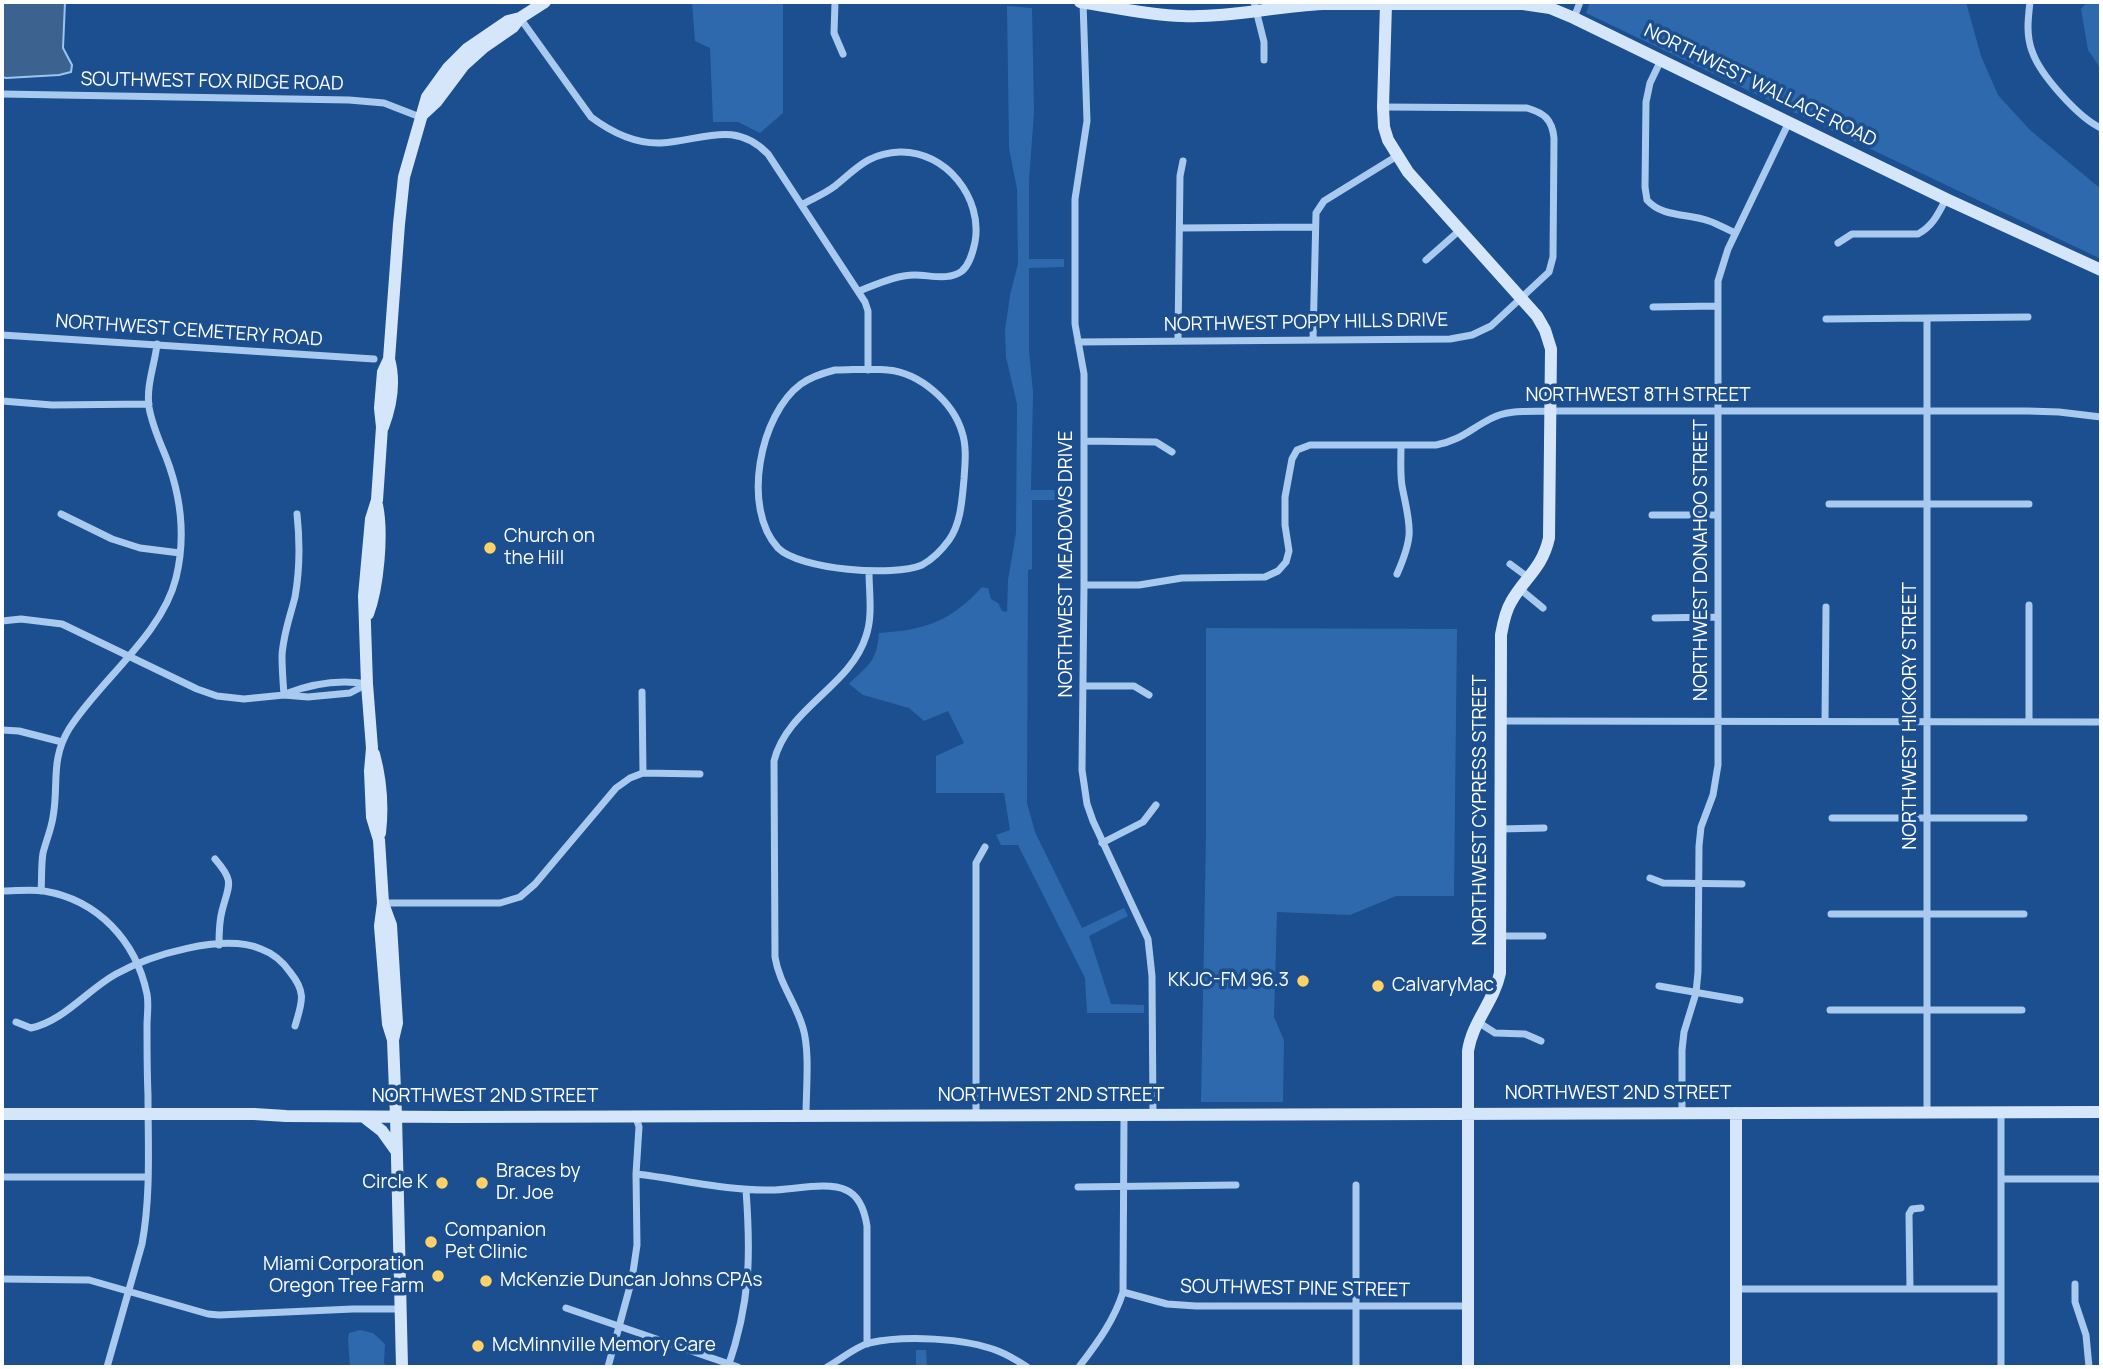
<!DOCTYPE html>
<style>
body{margin:0}
#map{position:relative;width:2103px;height:1369px;overflow:hidden;background:#1b4f8f;font-family:Manrope,sans-serif}
canvas{display:block}
.frame{position:absolute;inset:0;border:4px solid #fff;pointer-events:none}
</style>
<div id="map">
<canvas width="2103" height="1369"></canvas>
<div class="frame"></div>
</div>
<script>
const ctx = document.querySelector('canvas').getContext('2d');
ctx.lineJoin = 'round';
function fillPath(path, color) { ctx.fillStyle = color; ctx.fill(path, 'evenodd'); }
function stroke(path, color, width, dash) { ctx.strokeStyle = color; ctx.lineWidth = width; ctx.lineCap = dash ? 'butt' : 'round'; ctx.setLineDash(dash || []); ctx.stroke(path); }
function write(font, color, halo, rows, align = 'center') {
  ctx.font = font + ' Manrope,sans-serif'; ctx.lineWidth = 7; ctx.setLineDash([]); ctx.textBaseline = 'middle'; ctx.strokeStyle = halo; ctx.fillStyle = color; for (const [text, x, y, turn = 0] of rows) {
    ctx.save(); ctx.translate(x, y); ctx.rotate((+turn || 0) * Math.PI / 180); ctx.textAlign = isNaN(turn) ? turn : align; if (halo) ctx.strokeText(text, 0, 0); ctx.fillText(text, 0, 0); ctx.restore();
  }
}
fillPath(new Path2D(`
 M 692,2 L 783,2 L 783,113 L 760,133 L 738,122 L 713,122 L 710,48 L 695,41 Z
 M 1590,2 L 1966,2 L 1981,56 L 1998,95 L 2030,130 L 2101,189 L 2101,259 L 1586,13 Z
 M 2087,2 L 2101,2 L 2101,69 L 2088,50 L 2081,9 Z
 M 1007,6 L 1032,8 L 1034,112 L 1029,181 L 1029,259 L 1064,259 L 1064,267 L 1029,268 L 1029,351 L 1033,392 L 1031,490 L 1073,490 L 1073,500 L 1032,500 L 1032,569 L 1028,570 L 1027,803 L 1035,832 L 1082,928 L 1124,908 L 1128,916 L 1089,936 L 1111,1004 L 1144,1005 L 1144,1013 L 1087,1013 L 1085,978 L 1018,845 L 1001,845 L 996,835 L 1010,830 L 1004,793 L 936,793 L 936,756 L 964,743 L 948,711 L 924,721 L 909,708 L 863,695 L 849,684 C 868,665 877,662 879,633 C 925,630 950,622 982,587 L 988,588 L 991,599 L 998,603 L 1002,611 L 1007,612 L 1008,580 L 1016,533 L 1017,404 L 1006,357 L 1005,330 L 1010,295 L 1018,264 L 1017,189 L 1009,148 Z
 M 1206,628 L 1457,629 L 1454,896 L 1396,896 L 1350,915 L 1277,912 L 1274,1017 L 1284,1040 L 1283,1102 L 1201,1102 L 1206,835 Z
 M 360,1330 L 373,1333 L 385,1344 L 384,1363 L 387,1367 L 350,1367 L 348,1339 L 349,1333 Z
 M 916,1350 L 926,1350 L 927,1367 L 916,1367 Z`), '#2e69ad');
const water = new Path2D(`
 M 2,2 L 65,2 L 63,48 L 72,65 L 71,72 L 59,75 L 6,78 L 2,77 Z`);
fillPath(water, '#3c6290');
stroke(water, '#9cc4f0', 2);
stroke(new Path2D(`
 M 835,2 L 834,33 L 843,54
 M 1083,2 L 1087,121 L 1075,199 L 1075,324 L 1084,374 L 1084,585 L 1082,770 L 1087,804 L 1093,821 L 1148,939 L 1152,976 L 1153,1115
 M 1254,2 L 1264,42 L 1264,60
 M 2030,2 C 2028,19 2026,35 2032,51 C 2040,75 2079,118 2101,128
 M 520,18 L 591,117 C 611,132 636,144 661,143 C 702,141 734,119 768,154 L 865,302 L 868,311 L 868,370
 M 1574,18 L 1580,2
 M 1661,60 L 1650,83 L 1646,102 L 1645,187 L 1647,200 C 1663,218 1688,213 1709,221 C 1718,224 1726,229 1735,233
 M 2,94 L 349,100 L 384,103 L 420,117
 M 803,204 C 814,198 826,193 835,186 C 857,168 869,153 900,152 C 946,151 983,198 975,242 C 973,252 970,264 962,271 C 949,281 930,275 915,275 C 896,275 877,284 859,291
 M 1180,228 L 1314,227
 M 1838,243 L 1852,234 L 1918,234 C 1933,226 1938,214 1946,199
 M 1426,260 L 1460,230
 M 1653,307 L 1716,306
 M 1826,319 L 2028,317
 M 1927,319 L 1927,1113
 M 2,335 L 374,359
 M 1178,340 L 1180,176 L 1183,161
 M 1313,340 L 1316,213 L 1324,201 L 1397,156
 M 1078,342 L 1450,339 L 1472,335 L 1491,326 L 1549,272 L 1553,257 L 1554,138 C 1552,119 1544,113 1527,108 L 1383,107
 M 835,370 C 853,370 871,368 888,370 C 920,373 953,402 962,432 C 967,447 965,464 964,479 C 962,500 961,523 949,540 C 941,551 933,559 922,565 C 894,577 800,570 778,548 C 741,508 760,414 801,384 C 811,377 823,373 835,370 Z
 M 2,401 L 52,405 L 149,404
 M 1084,441 L 1156,442 L 1172,452
 M 1829,504 L 2029,504
 M 61,514 L 112,539 L 140,548 L 180,553
 M 1652,515 L 1718,515
 M 1510,564 L 1529,578
 M 1397,574 C 1415,533 1410,527 1402,486 C 1400,473 1401,459 1401,446
 M 1084,585 L 1139,585 L 1182,578 L 1265,577 L 1278,571 L 1286,562 L 1289,551 L 1285,525 L 1285,497 L 1292,459 L 1297,450 L 1310,445 L 1436,445 C 1461,440 1469,430 1490,419 C 1508,409 1531,412 1551,411 L 2028,411 L 2059,412 L 2101,417
 M 1520,589 L 1543,608
 M 1655,618 L 1718,617
 M 2,621 L 21,619 L 62,624 L 197,689 L 217,696 L 244,699 L 284,695 L 308,697 L 350,693 L 367,684
 M 1083,686 L 1134,686 L 1149,695
 M 642,692 L 643,773
 M 285,694 C 311,684 339,679 367,684
 M 284,695 C 283,682 282,669 282,656 C 283,635 290,617 295,597 C 300,569 300,542 297,514
 M 1501,721 L 2101,722
 M 1825,721 L 1826,607
 M 2029,722 L 2029,605
 M 2,730 L 19,731 L 62,742
 M 1832,818 L 2024,818
 M 1501,829 L 1544,828
 M 1102,843 L 1143,822 L 1156,805
 M 215,859 C 235,882 229,884 222,911 C 219,922 219,933 219,945
 M 1650,878 L 1663,883 L 1742,884
 M 2,891 C 16,891 31,889 44,891 C 98,900 136,941 147,994 C 149,1004 147,1015 147,1026 C 147,1049 147,1072 148,1095 C 148,1145 151,1195 142,1244 L 107,1367
 M 41,891 C 42,878 41,865 43,853 C 46,841 51,830 53,817 C 59,785 50,760 69,729 C 100,680 162,635 176,578 C 186,537 181,496 166,457 C 159,440 152,425 149,407 C 146,385 155,364 157,344
 M 383,903 L 500,903 L 520,897 L 535,884 L 616,788 L 630,778 L 643,773 L 700,774
 M 1831,914 L 2024,914
 M 1500,936 L 1543,936
 M 1659,986 L 1740,1000
 M 1830,1010 L 2022,1010
 M 16,1022 L 31,1028 C 64,1021 87,990 116,974 C 150,955 223,933 261,949 C 272,953 283,962 290,972 C 307,993 302,1002 295,1026
 M 1478,1022 L 1495,1033 L 1525,1034 L 1541,1041
 M 2001,1112 L 2001,1367
 M 1682,1113 L 1682,1050 L 1684,1032 L 1696,993 L 1698,972 L 1699,846 L 1701,827 L 1713,795 L 1718,765 L 1718,281 L 1728,249 L 1789,122
 M 976,1115 L 976,863 L 985,847
 M 806,1116 C 806,1090 810,1051 803,1028 C 796,1003 779,983 775,957 L 774,761 C 787,708 851,686 866,636 C 873,616 869,592 869,571
 M 636,1174 C 681,1179 726,1191 771,1190 C 792,1190 828,1181 846,1190 C 860,1196 865,1213 867,1226 L 867,1344
 M 2,1177 L 148,1177
 M 2001,1179 L 2101,1179
 M 1356,1185 L 1356,1367
 M 1078,1187 L 1236,1185
 M 2,1279 L 89,1280 L 208,1314 L 219,1315 L 353,1309 L 401,1309
 M 2075,1284 L 2075,1302 L 2086,1335 L 2089,1367
 M 1736,1289 L 2001,1289
 M 1910,1289 L 1909,1214 L 1912,1209 L 1921,1208
 M 1123,1292 L 1167,1304 L 1196,1306 L 1467,1306
 M 566,1308 L 738,1367
 M 608,1367 L 632,1279 L 637,1245 L 636,1174 L 639,1127 L 636,1117
 M 728,1367 C 750,1303 751,1257 746,1190
 M 827,1367 C 840,1360 855,1347 869,1343 C 904,1335 965,1338 998,1351 C 1008,1355 1018,1361 1027,1367
 M 1079,1367 C 1097,1343 1114,1321 1123,1292 L 1124,1115`), '#a9c9ee', 7);
stroke(new Path2D(`
 M 1080,2 C 1114,7 1147,15 1182,16 C 1229,18 1276,6 1323,4 L 1523,4 L 1550,8 L 1574,18 L 1946,199 L 2101,270
 M 1386,4 L 1383,107 L 1384,127 L 1388,140 L 1408,172 L 1537,316 L 1545,330 L 1551,349 L 1549,538 C 1542,569 1525,577 1511,602 C 1505,612 1503,624 1501,635 L 1500,973 C 1494,1002 1472,1022 1468,1051 L 1468,1367
 M 422,115 L 437,101 L 464,65 L 484,47 L 513,27 L 520,18 L 545,2
 M 383,427 C 391,406 395,381 389,359
 M 368,614 C 378,587 383,534 377,505
 M 374,754 C 381,780 383,807 380,833
 M 384,906 L 391,925 L 397,1023 L 393,1040
 M 2,1114 L 254,1114 L 286,1116 L 454,1117 L 2101,1112
 M 364,1117 L 382,1131 L 397,1152
 M 402,1367 L 396,1116 L 393,1040 L 388,1024 L 380,926 L 383,903 L 379,840 L 372,817 L 370,771 L 372,748 L 367,684 L 364,596 L 371,519 L 377,500 L 382,427 L 380,408 L 383,372 L 389,359 L 399,224 L 404,177 L 427,97 L 448,68 L 467,49 L 508,21 L 520,18
 M 1736,1367 L 1736,1113`), '#d6e6fa', 12);
for (const [x, y, r, color] of [
 [490,548,7,"#ffd166"],
 [1303,981,7,"#ffd166"],
 [1378,986,7,"#ffd166"],
 [442,1183,7,"#ffd166"],
 [482,1183,7,"#ffd166"],
 [431,1242,7,"#ffd166"],
 [438,1276,7,"#ffd166"],
 [486,1281,7,"#ffd166"],
 [478,1346,7,"#ffd166"]
]) { const dot = new Path2D(); dot.arc(x, y, r, 0, 2 * Math.PI); ctx.fillStyle = color; ctx.fill(dot); stroke(dot, '#1b4f8f', 2.5); }
write('19px', '#fff', '#1b4f8f', [
 ["SOUTHWEST FOX RIDGE ROAD",212,82,1],
 ["NORTHWEST WALLACE ROAD",1760,86,26],
 ["NORTHWEST POPPY HILLS DRIVE",1306,323,-1],
 ["NORTHWEST CEMETERY ROAD",189,331,4],
 ["NORTHWEST 8TH STREET",1638,396],
 ["NORTHWEST DONAHOO STREET",1702,560,-90],
 ["NORTHWEST MEADOWS DRIVE",1067,564,-90],
 ["NORTHWEST HICKORY STREET",1911,716,-90],
 ["NORTHWEST CYPRESS STREET",1481,810,-90],
 ["NORTHWEST 2ND STREET",1618,1094],
 ["NORTHWEST 2ND STREET",1051,1096],
 ["NORTHWEST 2ND STREET",485,1097],
 ["SOUTHWEST PINE STREET",1295,1289,1]
]);
write('19px', '#fff', '#1b4f8f', [
 ["Church on",504,537],
 ["the Hill",504,559],
 ["KKJC-FM 96.3",1289,981,"right"],
 ["CalvaryMac",1392,986],
 ["Braces by",496,1172],
 ["Dr. Joe",496,1194],
 ["Circle K",428,1183,"right"],
 ["Companion",445,1231],
 ["Pet Clinic",445,1253],
 ["Miami Corporation",424,1265,"right"],
 ["Oregon Tree Farm",424,1287,"right"],
 ["McKenzie Duncan Johns CPAs",500,1281],
 ["McMinnville Memory Care",492,1346]
], 'left');
</script>
